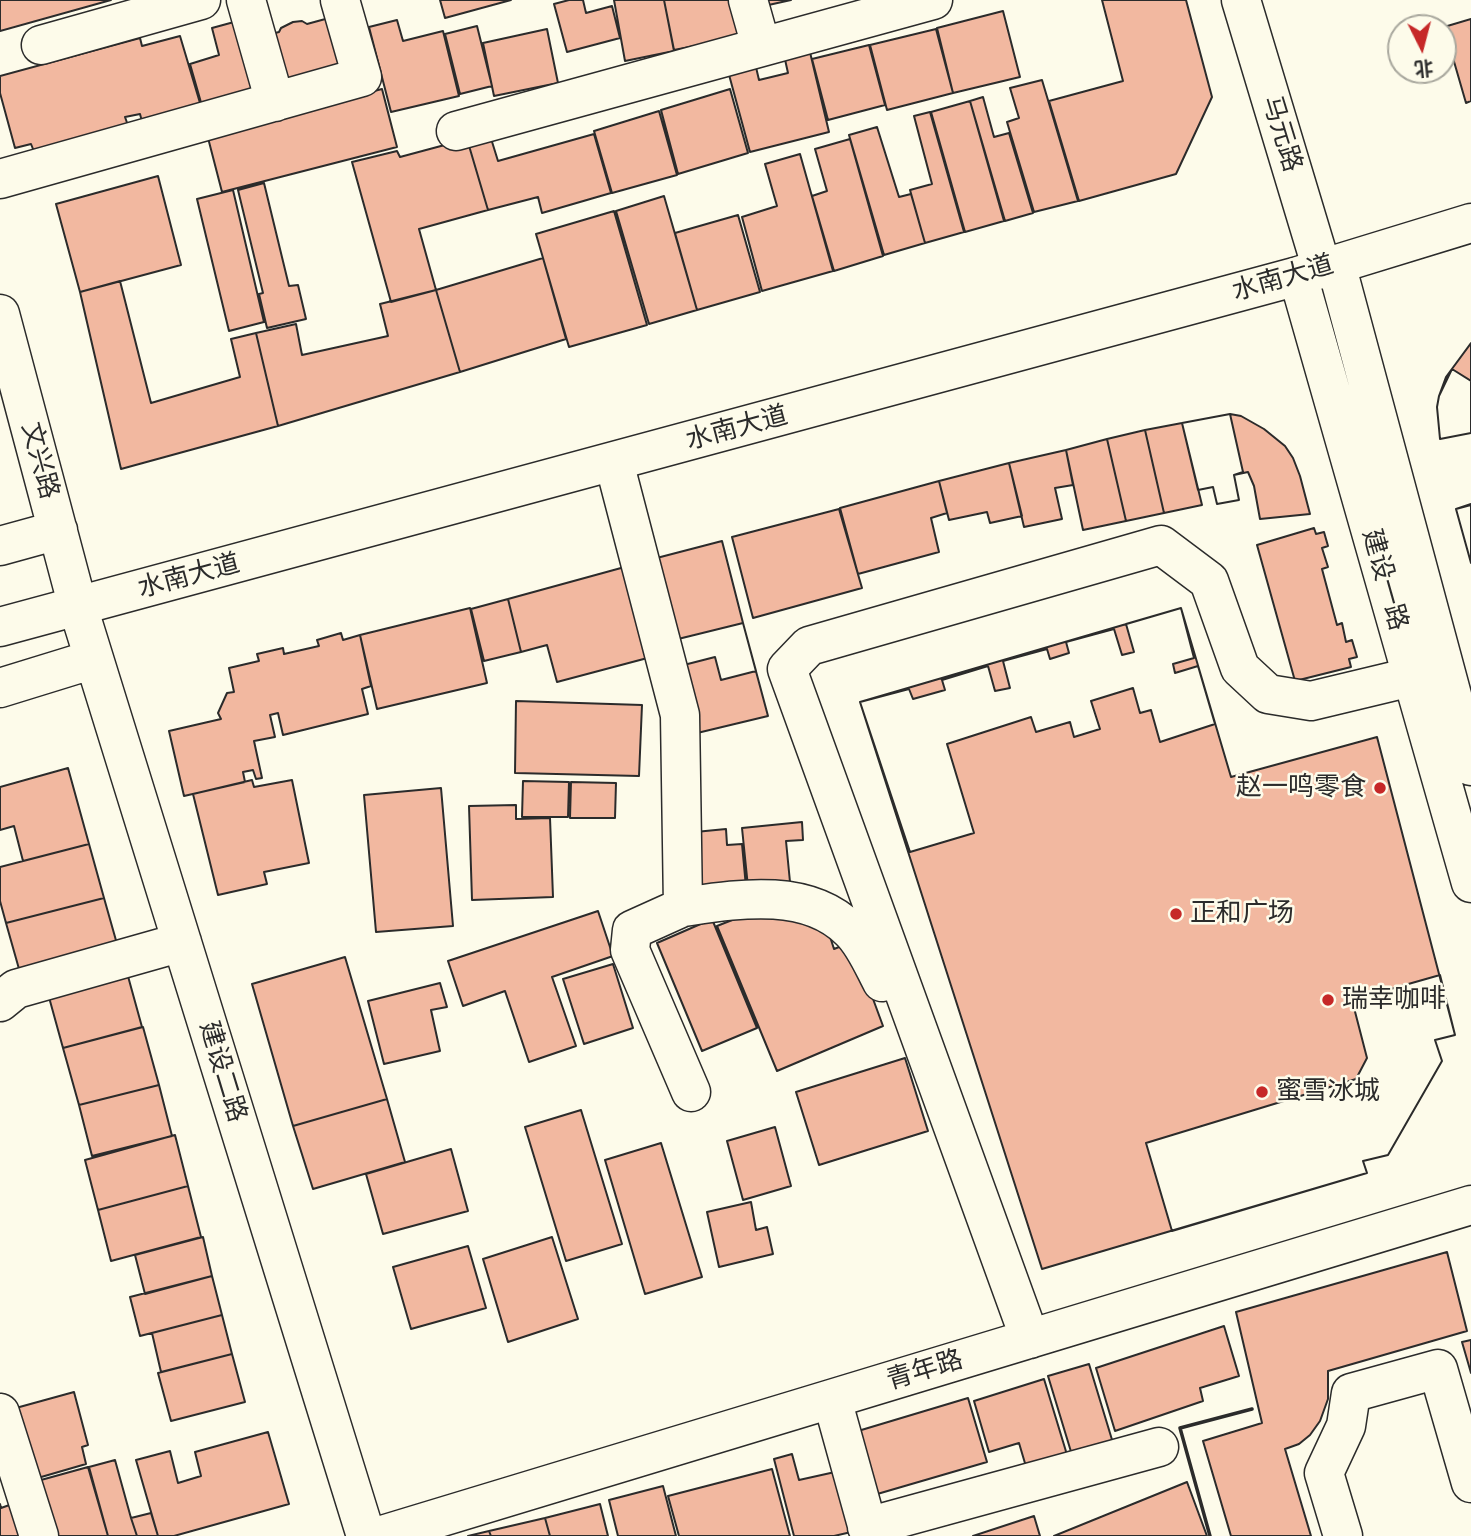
<!DOCTYPE html>
<meta charset="utf-8">
<style>
body{margin:0}
#map{position:relative;width:1471px;height:1536px;overflow:hidden;background:#fdfbea;font-family:Signika,"Noto Sans SC",sans-serif}
canvas{display:block}
.north{position:absolute;left:1387px;top:14px;width:70px;height:70px;box-sizing:border-box;background:#fdfbea;border:2px solid #a9a89e;border-radius:50%;rotate:174deg;font-size:19px;font-weight:700;line-height:28px;text-align:center;color:#2b2b2b}
.north::after{content:'';display:block;margin:auto;width:24px;height:32px;background:#c62828;clip-path:polygon(50% 0,100% 100%,50% 72%,0 100%)}
</style>
<div id="map">
<canvas width="1471" height="1536"></canvas>
<div class="north">北</div>
</div>
<script>
const ctx = document.querySelector('canvas').getContext('2d');
ctx.lineJoin = 'round';
function fillPath(path, color) { ctx.fillStyle = color; ctx.fill(path, 'evenodd'); }
function stroke(path, color, width, dash) { ctx.strokeStyle = color; ctx.lineWidth = width; ctx.lineCap = dash ? 'butt' : 'round'; ctx.setLineDash(dash || []); ctx.stroke(path); }
function write(font, color, halo, rows, align = 'center') {
  ctx.font = font + ' Signika,"Noto Sans SC",sans-serif'; ctx.lineWidth = 5; ctx.setLineDash([]); ctx.textBaseline = 'middle'; ctx.strokeStyle = halo; ctx.fillStyle = color; for (const [text, x, y, turn = 0] of rows) {
    ctx.save(); ctx.translate(x, y); ctx.rotate((+turn || 0) * Math.PI / 180); ctx.textAlign = isNaN(turn) ? turn : align; if (halo) ctx.strokeText(text, 0, 0); ctx.fillText(text, 0, 0); ctx.restore();
  }
}
const building = new Path2D(`
 M 0,0 L 111,0 L 0,31 Z
 M 440,0 L 511,0 L 445,18 Z
 M 569,0 L 583,0 L 586,13 L 612,6 L 620,38 L 567,52 L 554,4 Z
 M 614,0 L 664,0 L 674,51 L 625,61 Z
 M 664,0 L 739,0 L 746,36 L 674,50 Z
 M 753,0 L 791,0 L 755,8 Z
 M 1102,0 L 1186,0 L 1212,97 L 1176,174 L 1079,201 L 1049,101 L 1123,81 Z
 M 1003,11 L 1020,77 L 953,93 L 937,28 Z
 M 329,18 L 344,73 L 275,92 L 260,37 L 279,32 L 281,28 L 293,22 L 302,21 L 307,24 Z
 M 245,19 L 266,94 L 204,113 L 190,64 L 219,55 L 212,28 Z
 M 1471,19 L 1471,101 L 1466,103 L 1444,27 Z
 M 397,20 L 403,41 L 443,31 L 459,96 L 391,112 L 369,27 Z
 M 477,26 L 492,86 L 460,94 L 445,34 Z
 M 547,29 L 558,83 L 494,96 L 483,43 Z
 M 936,29 L 953,93 L 887,110 L 870,45 Z
 M 180,36 L 203,113 L 144,129 L 140,114 L 125,117 L 131,134 L 37,159 L 31,144 L 15,148 L 0,93 L 0,76 L 140,38 L 142,46 Z
 M 869,45 L 885,105 L 828,120 L 812,59 Z
 M 809,48 L 829,132 L 750,152 L 728,71 L 755,63 L 759,80 L 788,73 L 784,55 Z
 M 1042,80 L 1078,201 L 1034,212 L 1007,122 L 1019,118 L 1010,88 Z
 M 382,89 L 397,147 L 222,192 L 207,134 Z
 M 730,89 L 748,153 L 678,174 L 661,110 Z
 M 983,97 L 994,137 L 1009,133 L 1033,213 L 1005,221 L 970,101 Z
 M 970,101 L 1004,221 L 965,232 L 931,112 Z
 M 659,111 L 677,175 L 612,193 L 594,131 Z
 M 930,112 L 964,232 L 925,243 L 910,190 L 932,184 L 914,116 Z
 M 877,127 L 899,197 L 911,194 L 925,243 L 884,255 L 849,135 Z
 M 489,132 L 498,161 L 594,134 L 611,193 L 542,213 L 538,197 L 488,210 L 467,139 Z
 M 467,139 L 488,210 L 419,229 L 436,290 L 391,302 L 352,162 L 397,151 L 400,157 Z
 M 850,139 L 883,256 L 834,271 L 812,196 L 827,191 L 815,149 Z
 M 800,154 L 833,271 L 762,291 L 742,217 L 777,206 L 765,164 Z
 M 158,176 L 181,265 L 80,292 L 56,204 Z
 M 264,183 L 289,286 L 298,285 L 306,319 L 267,328 L 259,294 L 263,293 L 238,190 Z
 M 233,190 L 264,322 L 229,331 L 197,199 Z
 M 664,196 L 697,310 L 649,324 L 616,211 Z
 M 614,211 L 647,325 L 569,347 L 536,234 Z
 M 738,215 L 760,292 L 697,310 L 675,233 Z
 M 543,258 L 566,339 L 460,372 L 436,290 Z
 M 120,281 L 151,403 L 240,377 L 231,339 L 256,333 L 278,426 L 121,469 L 80,292 Z
 M 436,290 L 460,372 L 278,426 L 256,333 L 296,324 L 302,355 L 388,336 L 380,304 Z
 M 1471,343 L 1471,433 L 1440,439 L 1437,407 L 1439,396 L 1446,377 Z
 M 1452,369 L 1471,381 L 1471,433 L 1440,439 L 1437,407 L 1439,396 Z
 M 1230,414 L 1241,416 L 1264,429 L 1285,446 L 1293,458 L 1300,476 L 1310,514 L 1260,519 L 1254,486 L 1248,472 L 1234,475 L 1239,500 L 1217,504 L 1213,487 L 1198,490 L 1182,423 Z
 M 1230,414 L 1243,472 L 1234,475 L 1239,500 L 1217,504 L 1213,487 L 1198,490 L 1182,423 Z
 M 1182,423 L 1202,505 L 1164,513 L 1145,430 Z
 M 1145,430 L 1164,513 L 1126,521 L 1107,439 Z
 M 1107,439 L 1126,521 L 1083,530 L 1066,450 Z
 M 1066,450 L 1073,485 L 1055,488 L 1062,519 L 1024,527 L 1009,463 Z
 M 1009,463 L 1022,516 L 990,523 L 987,512 L 949,520 L 939,481 Z
 M 939,481 L 947,513 L 931,518 L 939,552 L 858,574 L 840,508 Z
 M 1471,504 L 1471,563 L 1456,509 Z
 M 1471,505 L 1471,563 L 1456,509 Z
 M 839,509 L 862,588 L 753,618 L 732,537 Z
 M 1314,528 L 1316,534 L 1324,532 L 1328,546 L 1322,548 L 1328,567 L 1322,569 L 1337,625 L 1342,623 L 1346,642 L 1352,640 L 1357,657 L 1349,659 L 1351,667 L 1295,681 L 1257,545 Z
 M 722,541 L 743,623 L 670,641 L 649,560 Z
 M 632,565 L 655,656 L 557,682 L 547,645 L 521,652 L 508,599 Z
 M 508,599 L 521,652 L 484,661 L 471,609 Z
 M 470,608 L 487,683 L 377,709 L 360,635 Z
 M 1181,608 L 1231,777 L 1377,737 L 1455,1035 L 1435,1040 L 1442,1061 L 1388,1155 L 1363,1161 L 1367,1173 L 1042,1269 L 860,702 Z
 M 1181,608 L 1194,658 L 1173,664 L 1175,673 L 1198,666 L 1215,724 L 1160,742 L 1151,710 L 1140,713 L 1133,688 L 1091,701 L 1100,729 L 1074,737 L 1070,722 L 1036,732 L 1031,717 L 947,744 L 974,833 L 910,852 L 860,702 L 909,689 L 913,699 L 945,690 L 942,680 L 988,666 L 995,691 L 1010,688 L 1003,661 L 1047,649 L 1050,659 L 1069,653 L 1066,642 L 1114,629 L 1122,655 L 1134,652 L 1126,624 Z
 M 743,623 L 756,671 L 721,680 L 715,657 L 676,667 L 670,641 Z
 M 743,623 L 768,716 L 693,734 L 670,641 Z
 M 341,633 L 343,640 L 360,635 L 371,686 L 362,689 L 368,714 L 283,735 L 278,713 L 270,715 L 275,737 L 254,741 L 262,778 L 256,779 L 253,770 L 243,772 L 245,782 L 184,796 L 169,731 L 221,719 L 218,713 L 227,693 L 234,692 L 229,668 L 259,661 L 257,654 L 283,648 L 284,654 L 319,646 L 317,640 Z
 M 516,701 L 642,705 L 639,776 L 515,773 Z
 M 68,768 L 89,844 L 23,861 L 14,826 L 0,830 L 0,787 Z
 M 252,780 L 254,787 L 292,780 L 309,863 L 264,872 L 267,884 L 218,895 L 193,794 Z
 M 523,781 L 569,782 L 568,817 L 522,817 Z
 M 571,782 L 616,783 L 615,818 L 570,818 Z
 M 441,788 L 453,926 L 376,932 L 364,795 Z
 M 516,805 L 516,819 L 550,818 L 553,897 L 472,900 L 469,806 Z
 M 802,822 L 803,840 L 786,841 L 790,882 L 748,887 L 742,828 Z
 M 726,829 L 727,845 L 742,844 L 746,887 L 691,893 L 685,833 Z
 M 89,844 L 104,898 L 6,923 L 0,901 L 0,867 Z
 M 104,898 L 119,951 L 21,976 L 6,923 Z
 M 760,909 L 824,918 L 834,949 L 852,942 L 883,1026 L 777,1071 L 717,926 Z
 M 598,911 L 613,956 L 552,977 L 576,1046 L 529,1062 L 505,991 L 463,1006 L 448,961 Z
 M 712,919 L 757,1028 L 702,1051 L 657,943 Z
 M 345,957 L 387,1099 L 293,1126 L 252,984 Z
 M 613,964 L 633,1028 L 584,1044 L 563,979 Z
 M 126,969 L 142,1027 L 63,1048 L 47,990 Z
 M 1440,975 L 1455,1035 L 1435,1040 L 1442,1061 L 1388,1155 L 1363,1161 L 1367,1173 L 1172,1231 L 1146,1143 L 1356,1079 L 1367,1058 L 1352,1000 Z
 M 440,983 L 447,1007 L 431,1010 L 440,1051 L 384,1064 L 368,1001 Z
 M 143,1027 L 159,1085 L 79,1105 L 63,1048 Z
 M 905,1058 L 928,1131 L 819,1165 L 796,1092 Z
 M 159,1085 L 172,1136 L 92,1156 L 79,1105 Z
 M 387,1099 L 405,1162 L 313,1189 L 293,1126 Z
 M 581,1110 L 622,1244 L 566,1261 L 525,1127 Z
 M 775,1127 L 791,1186 L 743,1200 L 727,1141 Z
 M 175,1135 L 188,1186 L 98,1210 L 85,1160 Z
 M 661,1143 L 702,1277 L 645,1294 L 605,1160 Z
 M 451,1149 L 468,1211 L 383,1234 L 366,1174 Z
 M 188,1186 L 201,1237 L 111,1261 L 98,1210 Z
 M 751,1202 L 756,1230 L 767,1227 L 773,1254 L 719,1267 L 707,1212 Z
 M 203,1237 L 212,1276 L 145,1294 L 135,1255 Z
 M 552,1237 L 578,1319 L 508,1342 L 483,1259 Z
 M 468,1246 L 486,1308 L 411,1329 L 393,1267 Z
 M 1447,1252 L 1467,1331 L 1328,1371 L 1328,1399 L 1320,1421 L 1310,1435 L 1299,1444 L 1285,1449 L 1311,1536 L 1231,1536 L 1203,1441 L 1262,1423 L 1236,1312 Z
 M 212,1276 L 222,1315 L 140,1336 L 130,1297 Z
 M 222,1315 L 232,1354 L 161,1372 L 152,1333 Z
 M 1224,1326 L 1239,1376 L 1200,1388 L 1203,1401 L 1115,1431 L 1096,1368 Z
 M 1471,1340 L 1471,1373 L 1462,1342 Z
 M 232,1354 L 245,1402 L 171,1421 L 158,1373 Z
 M 1089,1364 L 1113,1443 L 1072,1455 L 1048,1376 Z
 M 1044,1379 L 1068,1458 L 1027,1470 L 1019,1443 L 989,1452 L 974,1401 Z
 M 74,1392 L 88,1445 L 82,1447 L 86,1464 L 24,1482 L 5,1411 Z
 M 968,1398 L 987,1462 L 867,1497 L 848,1434 Z
 M 268,1432 L 289,1504 L 174,1536 L 158,1536 L 136,1460 L 170,1451 L 178,1483 L 201,1476 L 195,1452 Z
 M 792,1454 L 799,1480 L 844,1470 L 860,1530 L 834,1536 L 794,1536 L 774,1459 Z
 M 115,1460 L 131,1518 L 137,1536 L 108,1536 L 89,1467 Z
 M 88,1467 L 108,1536 L 58,1536 L 41,1480 Z
 M 772,1469 L 790,1536 L 679,1536 L 668,1496 Z
 M 1187,1482 L 1207,1536 L 1054,1536 Z
 M 663,1486 L 676,1536 L 618,1536 L 609,1500 Z
 M 18,1502 L 28,1536 L 0,1536 L 0,1504 L 1,1508 Z
 M 600,1504 L 608,1536 L 550,1536 L 545,1518 Z
 M 151,1513 L 158,1536 L 137,1536 L 131,1518 Z
 M 1034,1516 L 1040,1536 L 973,1536 Z
 M 545,1518 L 550,1536 L 491,1536 L 489,1531 Z
 M 489,1531 L 491,1536 L 468,1536 Z`);
fillPath(building, '#f2b8a0');
stroke(building, '#2b2b2b', 2);
const minor = new Path2D(`
 M 246,0 L 275,102
 M 748,0 L 761,46
 M 1241,0 L 1322,269
 M 41,45 L 201,0
 M 456,131 L 933,0
 M 0,179 L 362,77 L 340,0
 M 0,314 L 78,607 L 366,1536
 M 614,462 L 680,715 L 683,907 C 738,899 807,887 850,930 C 864,943 873,965 882,982
 M 0,546 L 58,530
 M 0,688 L 94,659
 M 683,907 L 632,930 L 630,950 L 691,1092
 M 0,1002 L 16,989 L 182,942
 M 1030,1339 L 787,669 L 809,646 L 1161,545 L 1209,581 L 1240,668 L 1268,694 L 1311,701 L 1411,677
 M 832,1399 L 870,1536
 M 0,1413 L 39,1536
 M 867,1527 L 1159,1447
 M 379,1536 L 1471,1205
 M 1343,1536 L 1324,1473 L 1346,1426 L 1351,1393 L 1438,1369 L 1471,1483`);
const major = new Path2D(`
 M 1336,264 L 1471,766
 M 1298,276 L 1471,883
 M 0,627 L 1298,276 L 1471,223`);
stroke(minor, '#2b2b2b', 41);
stroke(major, '#2b2b2b', 41);
stroke(minor, '#fdfbea', 38);
stroke(major, '#fdfbea', 38);
stroke(new Path2D(`
 M 1210,1536 L 1180,1428 L 1252,1409`), '#2b2b2b', 3.5);
for (const [x, y, r, color] of [
 [1380,788,7,"#c62828"],
 [1176,914,7,"#c62828"],
 [1328,1000,7,"#c62828"],
 [1262,1092,7,"#c62828"]
]) { const dot = new Path2D(); dot.arc(x, y, r, 0, 2 * Math.PI); ctx.fillStyle = color; ctx.fill(dot); stroke(dot, '#fdfbea', 2.5); }
write('26px', '#2b2b2b', '#fdfbea', [
 ["马元路",1281,134,73],
 ["水南大道",1283,279,-16],
 ["水南大道",737,429,-15],
 ["文兴路",39,461,75],
 ["水南大道",189,577,-15],
 ["建设一路",1384,580,74],
 ["建设二路",222,1072,73],
 ["青年路",925,1371,-17]
]);
write('26px', '#2b2b2b', '#fdfbea', [
 ["赵一鸣零食",1366,788,"right"],
 ["正和广场",1190,914],
 ["瑞幸咖啡",1342,1000],
 ["蜜雪冰城",1276,1092]
], 'left');
</script>
